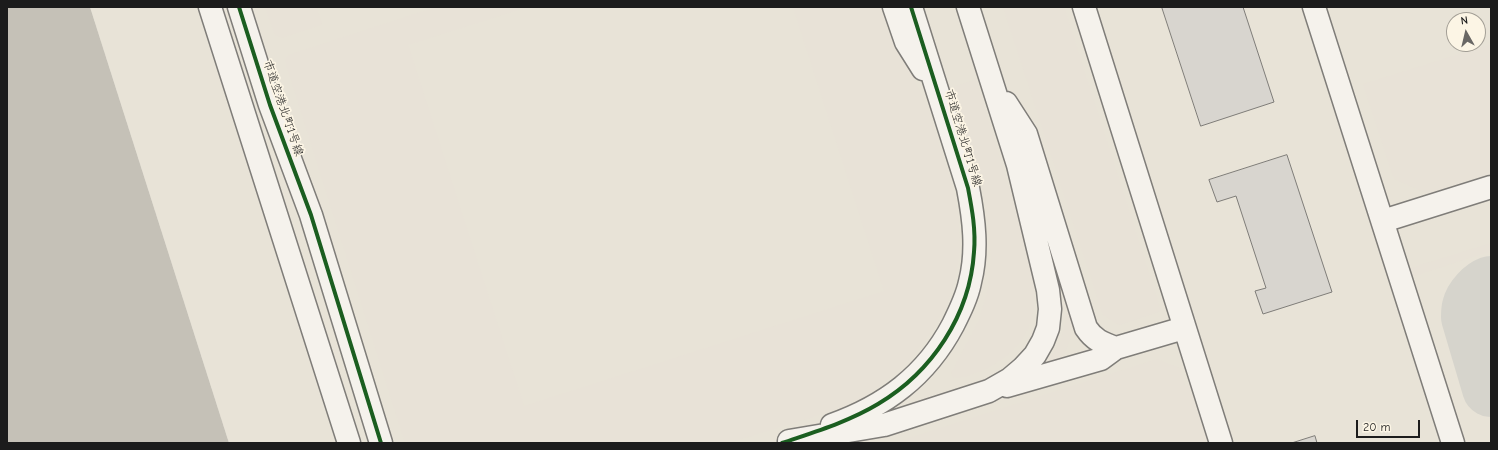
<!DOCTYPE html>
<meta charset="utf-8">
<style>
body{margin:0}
#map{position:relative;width:1498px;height:450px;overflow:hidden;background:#f7f3ea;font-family:"Comic Neue",sans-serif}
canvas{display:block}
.frame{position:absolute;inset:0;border:8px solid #1c1c1c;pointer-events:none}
.north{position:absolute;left:1446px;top:12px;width:40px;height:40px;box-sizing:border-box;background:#fcf5e5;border:1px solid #a29e95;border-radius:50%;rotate:352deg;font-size:11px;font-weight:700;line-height:16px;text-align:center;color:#1c1c1c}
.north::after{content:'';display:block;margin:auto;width:14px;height:18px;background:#696764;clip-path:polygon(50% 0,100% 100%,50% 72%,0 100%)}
.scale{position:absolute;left:1356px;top:420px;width:64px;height:18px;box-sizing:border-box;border:2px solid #1c1c1c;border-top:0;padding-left:5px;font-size:12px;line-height:14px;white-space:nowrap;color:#1c1c1c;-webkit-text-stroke:3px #fcf5e5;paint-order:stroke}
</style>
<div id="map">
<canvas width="1498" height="450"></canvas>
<div class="frame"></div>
<div class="north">N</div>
<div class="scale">20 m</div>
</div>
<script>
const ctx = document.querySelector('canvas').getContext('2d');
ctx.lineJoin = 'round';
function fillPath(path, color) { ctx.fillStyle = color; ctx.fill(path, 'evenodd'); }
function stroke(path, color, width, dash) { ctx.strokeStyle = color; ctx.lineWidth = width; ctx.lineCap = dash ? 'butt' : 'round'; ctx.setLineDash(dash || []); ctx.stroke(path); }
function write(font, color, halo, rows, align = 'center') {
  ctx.font = font + ' "Comic Neue","Klee One",sans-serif'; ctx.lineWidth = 3.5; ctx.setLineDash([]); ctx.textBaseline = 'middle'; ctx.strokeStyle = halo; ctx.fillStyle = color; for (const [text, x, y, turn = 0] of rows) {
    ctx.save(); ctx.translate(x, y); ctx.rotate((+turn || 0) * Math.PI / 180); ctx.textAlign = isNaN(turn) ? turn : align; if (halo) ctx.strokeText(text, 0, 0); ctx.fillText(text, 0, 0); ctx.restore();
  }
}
fillPath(new Path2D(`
 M 90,7 L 1491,7 L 1491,443 L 229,443 ZM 1454,20 L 1478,20 L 1478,44 L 1454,44 Z`), '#e8e3d7');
fillPath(new Path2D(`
 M 265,7 L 317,7 L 322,25 L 282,38 L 275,35 Z
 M 436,7 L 528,7 L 408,45 L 524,406 L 884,291 L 793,7 L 886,7 L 899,49 L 926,103 L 953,188 L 959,220 L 960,250 L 955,279 L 946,306 L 930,333 L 914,355 L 894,374 L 862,399 L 823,414 L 729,443 L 405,443 L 285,61 L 288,55 Z
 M 1003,7 L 1064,7 L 1161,311 L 1119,325 L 1103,315 Z
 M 1491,44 L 1491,182 L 1439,199 L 1394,179 L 1363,84 Z
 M 976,79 L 1032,265 C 1038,301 1036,333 1005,357 C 997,363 988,369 979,372 C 971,374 960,380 952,377 L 951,373 L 979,320 L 988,289 L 991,258 L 988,225 L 983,192 L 964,129 L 955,86 Z
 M 1491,243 L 1491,251 L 1412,277 L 1410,268 Z
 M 1067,309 L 1070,309 C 1074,334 1072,349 1052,366 L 1044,365 C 1061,346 1064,334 1067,309 Z
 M 1157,359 L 1180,368 L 1185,386 L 1190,385 L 1208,443 L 893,443 Z`), '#e8e2d7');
fillPath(new Path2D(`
 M 7,7 L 90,7 L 229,443 L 7,443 Z`), '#c5c1b7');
stroke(new Path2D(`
 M 1491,285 C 1483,288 1473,298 1471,307 C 1470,310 1470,314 1470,317 L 1491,388`), '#d6d4cc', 58);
const building = new Path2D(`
 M 1162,7 L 1243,7 L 1274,102 L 1201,126 Z
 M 1287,155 L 1332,292 L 1263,314 L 1255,291 L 1266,288 L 1236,196 L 1217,202 L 1209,180 Z
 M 1315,436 L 1317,443 L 1292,443 Z`);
fillPath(building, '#d8d5cf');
stroke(building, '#7f7d79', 1);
const minor = new Path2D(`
 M 210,7 L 349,443
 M 239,7 L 270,105 L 311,215 L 381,443
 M 894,7 L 906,42 L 923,69
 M 1084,7 L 1221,443
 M 1314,7 L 1453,443
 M 1006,103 L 1026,134 L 1086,328 C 1094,340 1102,343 1116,348
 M 1383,221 L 1491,187
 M 1007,386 L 1101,359 L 1116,348 L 1184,328
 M 832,425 C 885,406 926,376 953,325 C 960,311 967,297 970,282 C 978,251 974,219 968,188 L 911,7
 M 789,441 L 884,425 L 989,391 L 1010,379 L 1023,368 L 1035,355 L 1043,341 L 1048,328 L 1050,309 L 1048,290 L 1018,165 L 968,7`);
stroke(minor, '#7f7d79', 25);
stroke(minor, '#f5f2ec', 22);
stroke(new Path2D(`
 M 239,7 L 270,105 L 311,215 L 381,443
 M 782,443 C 814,432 848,422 878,404 C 932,372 970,315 974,252 C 976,230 972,209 968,188 L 911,7`), '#1b5e20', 4);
write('12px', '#1c1c1c', '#fcf5e5', [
 ["市道空港北町1号線",283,108,71],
 ["市道空港北町1号線",963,138,73]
]);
</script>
